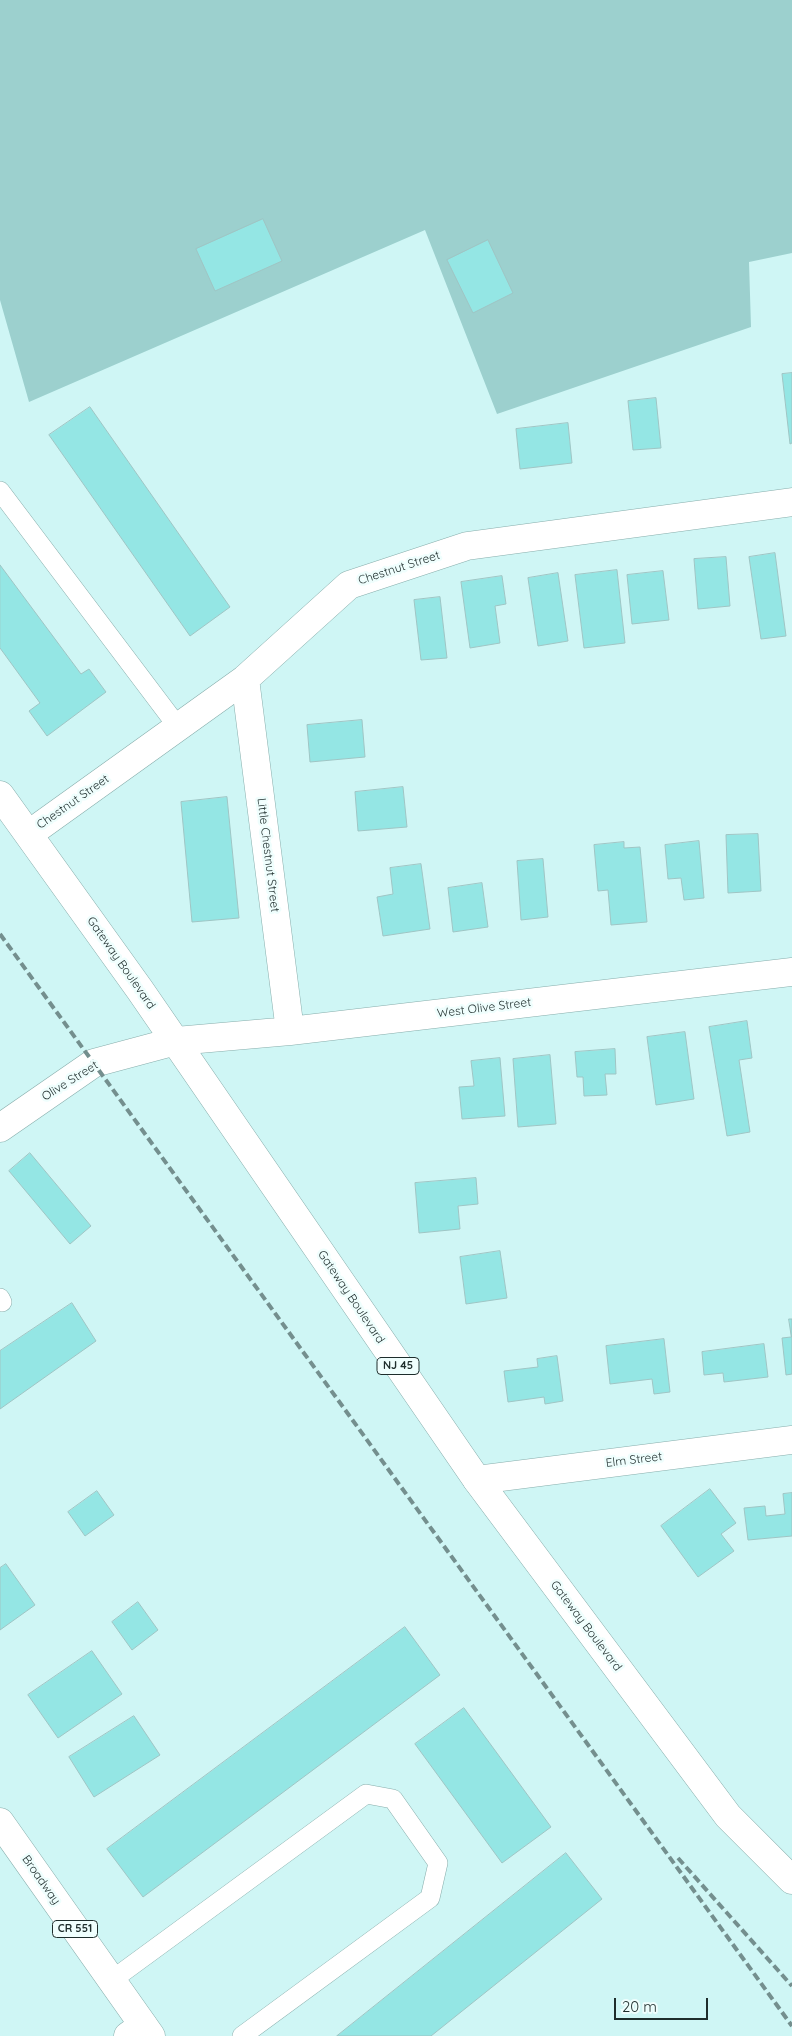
<!DOCTYPE html>
<style>
body{margin:0}
#map{position:relative;width:792px;height:2036px;overflow:hidden;background:#cff6f5;font-family:Quicksand,sans-serif}
canvas{display:block}
.scale{position:absolute;left:614px;top:1998px;width:94px;height:22px;box-sizing:border-box;border:2px solid #1e2d2c;border-top:0;padding-left:6px;font-size:15px;line-height:18px;white-space:nowrap;color:#1e2d2c;-webkit-text-stroke:4px #effefd;paint-order:stroke}
</style>
<div id="map">
<canvas width="792" height="2036"></canvas>
<div class="scale">20 m</div>
</div>
<script>
const ctx = document.querySelector('canvas').getContext('2d');
ctx.lineJoin = 'round';
function fillPath(path, color) { ctx.fillStyle = color; ctx.fill(path, 'evenodd'); }
function stroke(path, color, width, dash) { ctx.strokeStyle = color; ctx.lineWidth = width; ctx.lineCap = dash ? 'butt' : 'round'; ctx.setLineDash(dash || []); ctx.stroke(path); }
function write(font, color, halo, rows, align = 'center') {
  ctx.font = font + ' Quicksand,sans-serif'; ctx.lineWidth = 5; ctx.setLineDash([]); ctx.textBaseline = 'middle'; ctx.strokeStyle = halo; ctx.fillStyle = color; for (const [text, x, y, turn = 0] of rows) {
    ctx.save(); ctx.translate(x, y); ctx.rotate((+turn || 0) * Math.PI / 180); ctx.textAlign = isNaN(turn) ? turn : align; if (halo) ctx.strokeText(text, 0, 0); ctx.fillText(text, 0, 0); ctx.restore();
  }
}
fillPath(new Path2D(`
 M 0,0 L 792,0 L 792,253 L 749,262 L 751,327 L 497,414 L 425,230 L 29,402 L 0,300 Z`), '#9cd0ce');
const building = new Path2D(`
 M 263,219 L 282,261 L 215,291 L 196,249 Z
 M 488,240 L 513,293 L 473,313 L 447,260 Z
 M 792,373 L 792,443 L 790,444 L 782,374 Z
 M 656,398 L 661,448 L 633,450 L 628,401 Z
 M 90,407 L 230,607 L 190,636 L 49,435 Z
 M 568,423 L 572,463 L 520,469 L 516,429 Z
 M 775,553 L 786,636 L 761,639 L 749,557 Z
 M 726,557 L 730,606 L 698,609 L 694,559 Z
 M 0,565 L 81,674 L 89,669 L 106,692 L 47,736 L 29,711 L 40,703 L 0,648 Z
 M 617,570 L 625,643 L 584,648 L 575,575 Z
 M 663,571 L 669,620 L 632,624 L 627,575 Z
 M 558,573 L 568,641 L 538,646 L 528,578 Z
 M 502,576 L 506,604 L 495,606 L 500,643 L 470,648 L 461,582 Z
 M 440,597 L 447,658 L 421,660 L 414,600 Z
 M 362,720 L 365,757 L 310,762 L 307,725 Z
 M 403,787 L 407,827 L 358,831 L 355,792 Z
 M 227,797 L 239,918 L 192,922 L 181,802 Z
 M 758,834 L 761,891 L 728,893 L 726,835 Z
 M 699,841 L 704,898 L 684,900 L 681,878 L 668,879 L 665,845 Z
 M 624,842 L 624,848 L 640,847 L 647,922 L 611,925 L 608,890 L 598,891 L 594,845 Z
 M 543,859 L 548,917 L 521,920 L 517,861 Z
 M 421,864 L 430,929 L 383,936 L 377,897 L 393,894 L 390,868 Z
 M 482,883 L 488,927 L 453,932 L 448,888 Z
 M 747,1021 L 752,1058 L 739,1060 L 750,1132 L 727,1136 L 709,1027 Z
 M 685,1032 L 694,1099 L 656,1105 L 647,1037 Z
 M 615,1049 L 616,1074 L 605,1074 L 607,1095 L 584,1096 L 583,1077 L 577,1077 L 575,1052 Z
 M 550,1055 L 556,1124 L 518,1127 L 513,1059 Z
 M 500,1058 L 505,1116 L 462,1119 L 459,1087 L 474,1086 L 471,1061 Z
 M 30,1153 L 91,1226 L 70,1244 L 9,1171 Z
 M 476,1178 L 478,1204 L 458,1206 L 460,1229 L 419,1233 L 415,1183 Z
 M 500,1251 L 507,1298 L 466,1304 L 460,1257 Z
 M 72,1303 L 96,1341 L 0,1409 L 0,1351 Z
 M 789,1319 L 792,1319 L 792,1374 L 786,1375 L 782,1338 L 791,1337 Z
 M 664,1339 L 670,1392 L 654,1394 L 652,1379 L 610,1384 L 606,1346 Z
 M 764,1344 L 768,1377 L 724,1382 L 723,1373 L 704,1375 L 702,1352 Z
 M 557,1356 L 563,1401 L 545,1404 L 544,1397 L 508,1402 L 504,1371 L 538,1367 L 537,1359 Z
 M 710,1489 L 736,1523 L 721,1534 L 734,1551 L 698,1577 L 661,1526 Z
 M 97,1491 L 114,1515 L 85,1536 L 68,1512 Z
 M 792,1493 L 792,1536 L 748,1540 L 744,1508 L 765,1506 L 766,1516 L 785,1514 L 783,1494 Z
 M 6,1564 L 35,1605 L 0,1630 L 0,1568 Z
 M 138,1602 L 158,1630 L 132,1650 L 112,1622 Z
 M 405,1627 L 440,1675 L 143,1897 L 107,1849 Z
 M 92,1651 L 122,1694 L 58,1738 L 28,1695 Z
 M 464,1708 L 551,1827 L 502,1863 L 415,1744 Z
 M 134,1716 L 160,1755 L 94,1797 L 69,1757 Z
 M 566,1853 L 602,1899 L 431,2036 L 337,2036 Z`);
fillPath(building, '#94e6e4');
stroke(building, '#9fc5c4', 1);
const lane = new Path2D(`
 M 0,491 L 178,727
 M 0,1298 L 2,1302
 M 112,1980 L 366,1794 L 393,1799 L 438,1863 L 430,1898 L 242,2036`);
const street = new Path2D(`
 M 245,679 L 290,1031
 M 29,834 L 245,679 L 349,585 L 467,546 L 792,502
 M 176,1041 L 290,1031 L 792,972
 M 477,1480 L 792,1440
 M 128,2036 L 143,2025`);
const secondary = new Path2D(`
 M 0,1128 L 94,1063 L 176,1041`);
const primary = new Path2D(`
 M 0,795 L 140,990 L 477,1480 L 728,1816 L 792,1880
 M 0,1822 L 151,2036`);
stroke(lane, '#87adab', 20);
stroke(street, '#87adab', 29);
stroke(secondary, '#87adab', 29);
stroke(primary, '#87adab', 29);
stroke(lane, '#fff', 19);
stroke(street, '#fff', 28);
stroke(secondary, '#fff', 28);
stroke(primary, '#fff', 28);
stroke(new Path2D(`
 M 0,934 L 792,2026
 M 678,1858 L 792,1986`), '#748f8e', 4, [8, 4]);
for (const [x, y, w] of [
 [398,1366,42],
 [75,1929,45]
]) { const box = new Path2D(); box.roundRect(x - w / 2, y - 8.5, w, 17, 4); ctx.fillStyle = '#effefd'; ctx.fill(box); stroke(box, '#1e2d2c', 1); }
write('bold 11px', '#1e2d2c', null, [
 ["NJ 45",398,1366],
 ["CR 551",75,1929]
]);
write('12px', '#1e2d2c', '#effefd', [
 ["Chestnut Street",399,568,-18],
 ["Chestnut Street",73,802,-35],
 ["Little Chestnut Street",268,855,83],
 ["Gateway Boulevard",121,963,55],
 ["West Olive Street",484,1008,-7],
 ["Olive Street",70,1081,-32],
 ["Gateway Boulevard",351,1297,56],
 ["Elm Street",634,1460,-7],
 ["Gateway Boulevard",586,1626,53],
 ["Broadway",41,1880,55]
]);
</script>
